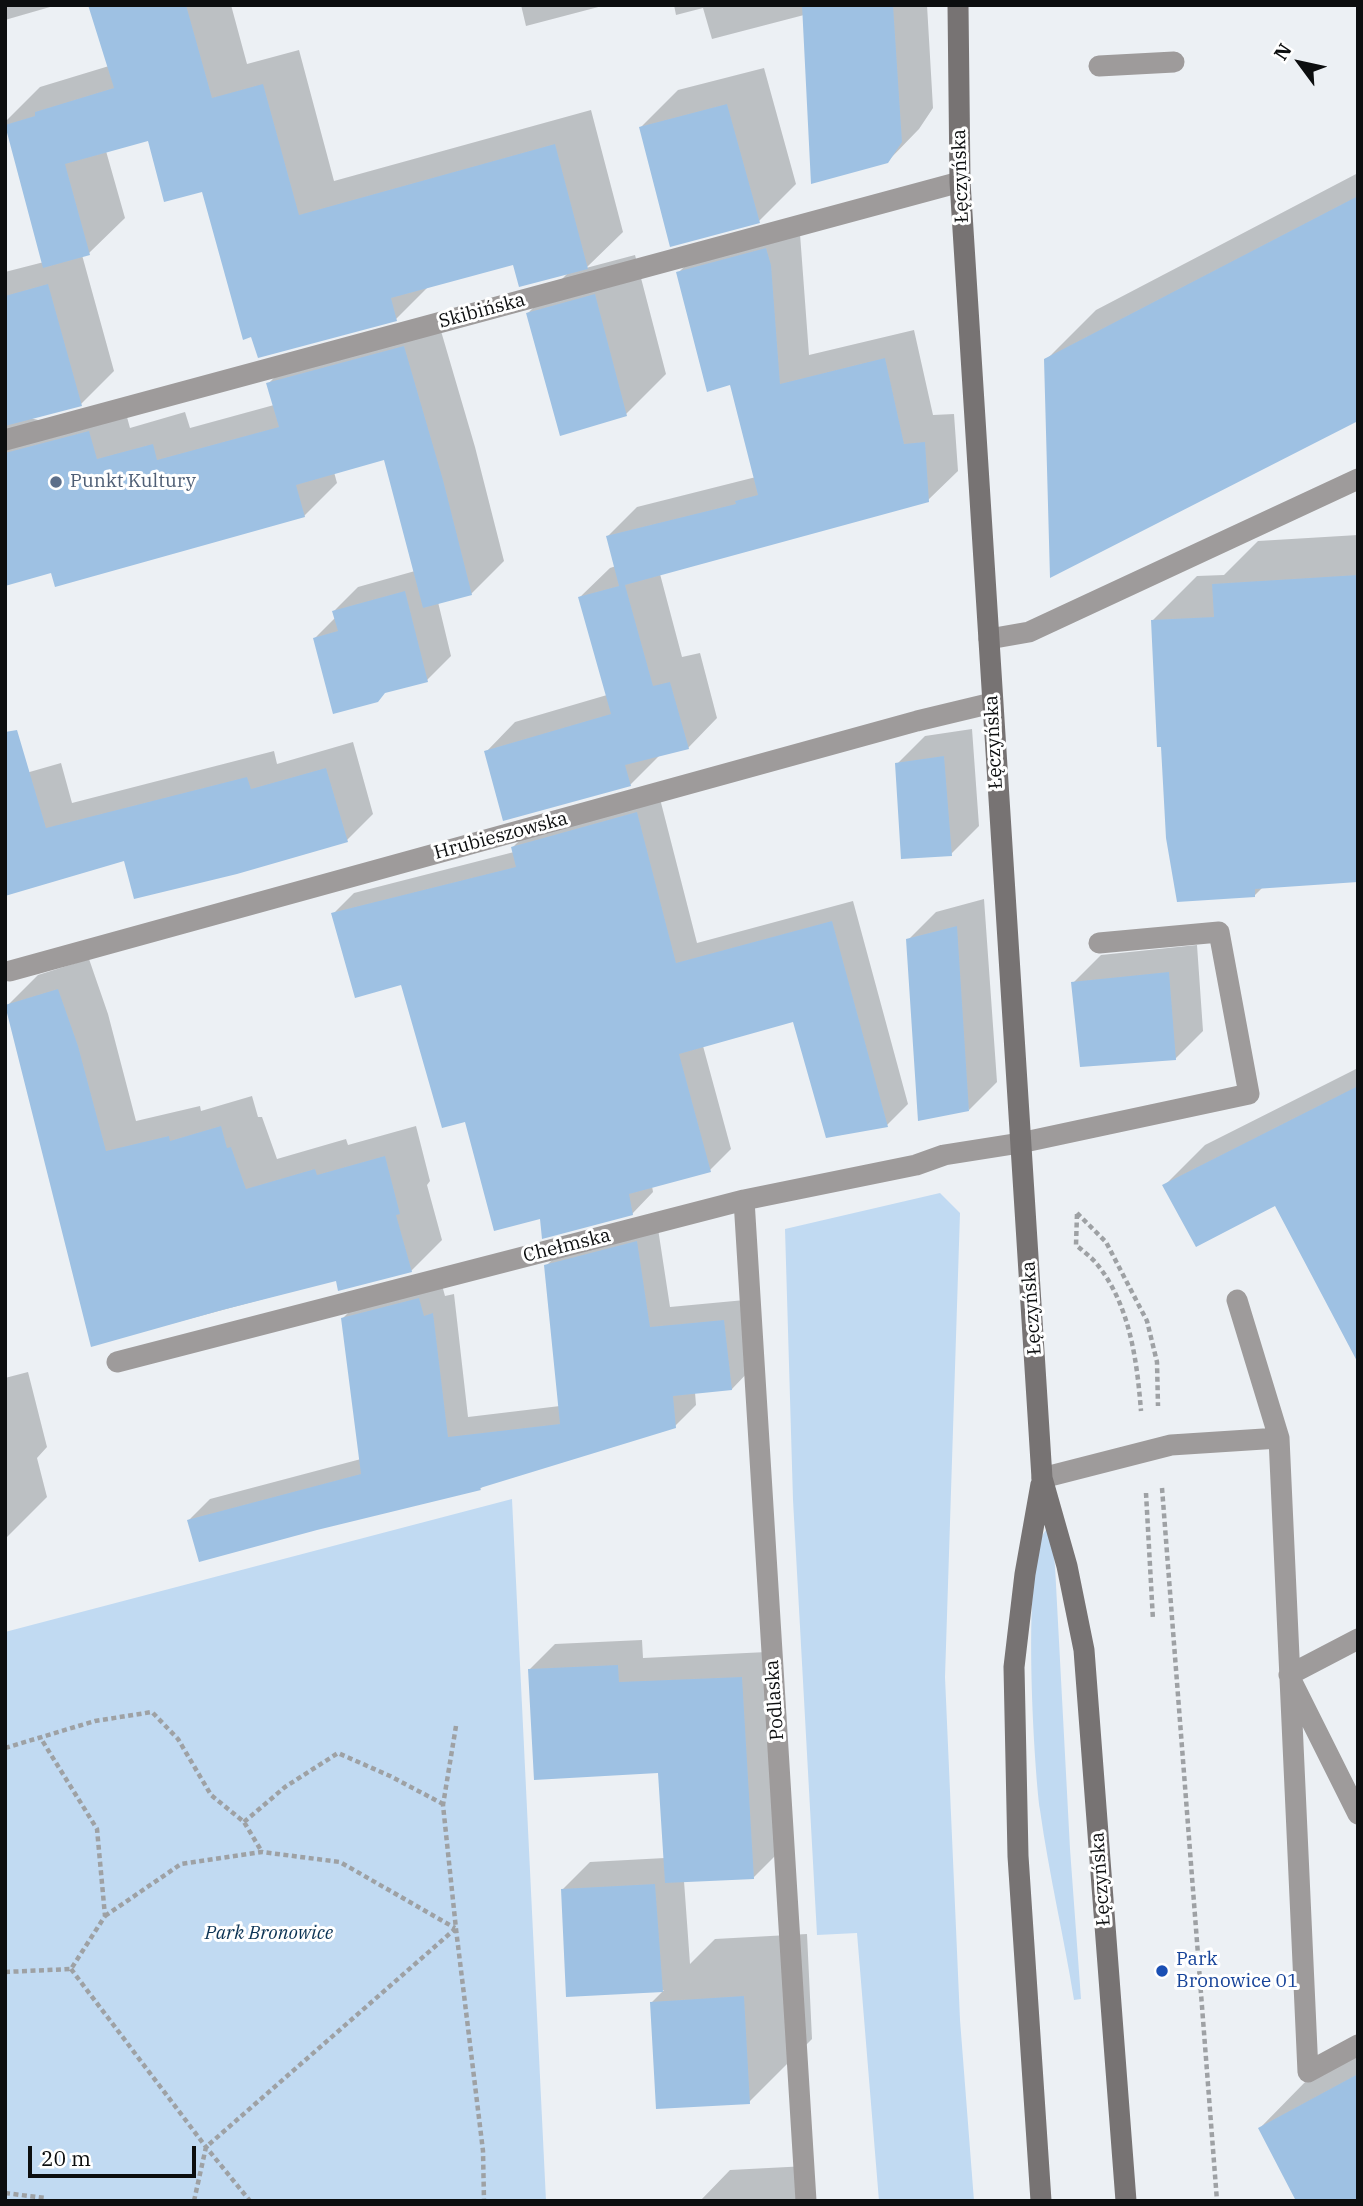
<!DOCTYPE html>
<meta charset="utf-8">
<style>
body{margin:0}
#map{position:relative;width:1363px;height:2206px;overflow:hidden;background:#ecf0f4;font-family:"IBM Plex Serif",serif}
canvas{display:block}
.frame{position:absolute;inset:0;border:7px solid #0c0e0f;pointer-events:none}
.north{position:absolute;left:1265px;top:28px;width:70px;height:70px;-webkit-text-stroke:5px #fff;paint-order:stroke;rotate:303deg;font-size:19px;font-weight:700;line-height:28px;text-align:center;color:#0c0e0f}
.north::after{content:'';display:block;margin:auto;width:24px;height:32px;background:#0c0e0f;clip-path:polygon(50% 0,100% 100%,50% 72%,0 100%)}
.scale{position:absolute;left:28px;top:2146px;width:168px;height:32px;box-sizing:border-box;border:4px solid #0c0e0f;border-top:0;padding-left:9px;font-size:21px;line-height:24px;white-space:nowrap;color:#0c0e0f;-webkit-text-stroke:5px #fff;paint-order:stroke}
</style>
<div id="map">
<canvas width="1363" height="2206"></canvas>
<div class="frame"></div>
<div class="north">N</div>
<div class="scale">20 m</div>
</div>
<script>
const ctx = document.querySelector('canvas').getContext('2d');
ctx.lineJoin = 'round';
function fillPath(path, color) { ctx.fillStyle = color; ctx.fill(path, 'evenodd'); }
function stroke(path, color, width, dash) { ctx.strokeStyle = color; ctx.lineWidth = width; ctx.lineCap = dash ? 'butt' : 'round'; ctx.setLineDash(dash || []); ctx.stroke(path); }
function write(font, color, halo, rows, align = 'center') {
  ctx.font = font + ' "IBM Plex Serif",serif'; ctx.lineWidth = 6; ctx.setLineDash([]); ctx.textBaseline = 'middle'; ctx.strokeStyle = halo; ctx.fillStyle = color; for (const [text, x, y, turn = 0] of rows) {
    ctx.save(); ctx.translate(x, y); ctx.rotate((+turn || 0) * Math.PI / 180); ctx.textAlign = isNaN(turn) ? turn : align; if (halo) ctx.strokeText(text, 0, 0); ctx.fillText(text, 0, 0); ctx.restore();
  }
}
fillPath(new Path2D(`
 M 940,1193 L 960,1213 L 945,1677 L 960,2020 L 974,2201 L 879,2201 L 857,1933 L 817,1935 L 793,1500 L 785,1229 Z
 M 512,1499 L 546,2201 L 5,2201 L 5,1632 Z
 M 1046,1530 L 1051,1534 L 1055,1566 L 1070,1849 L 1081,1999 L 1074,2000 C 1064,1937 1049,1874 1040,1810 C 1034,1767 1021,1557 1046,1530 Z`), '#c1daf2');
fillPath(new Path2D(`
 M 5,5 L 57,5 L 5,20 Z
 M 90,5 L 231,5 L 247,64 L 299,50 L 334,181 L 591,110 L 623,232 L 586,268 L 635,255 L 666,374 L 626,414 L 528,313 L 569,272 L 515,263 L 429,286 L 396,319 L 203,190 L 149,139 L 106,151 L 125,218 L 89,253 L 82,255 L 114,371 L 81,404 L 30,418 L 42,421 L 122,399 L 130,428 L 185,412 L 190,428 L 274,405 L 268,384 L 300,351 L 436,314 L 475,447 L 504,561 L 471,594 L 438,602 L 451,656 L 427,680 L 315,638 L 336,617 L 334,611 L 358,587 L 415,571 L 386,458 L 334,472 L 337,483 L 304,516 L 52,571 L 5,584 L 5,272 L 44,262 L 5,122 L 40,87 L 109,66 Z
 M 521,5 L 606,5 L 526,26 Z
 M 674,5 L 927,5 L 933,108 L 919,129 L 887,162 L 804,15 L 712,39 L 703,8 L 676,15 Z
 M 764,68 L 796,184 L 759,221 L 641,127 L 678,90 Z
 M 1358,173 L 1358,419 L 1046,360 L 1096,310 Z
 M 800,234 L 809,355 L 914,330 L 933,415 L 954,414 L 958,471 L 928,500 L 660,574 L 682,657 L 700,653 L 717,718 L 688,748 L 660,755 L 630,785 L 486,752 L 515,722 L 607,695 L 580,597 L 610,568 L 616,566 L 608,536 L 637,507 L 756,477 L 731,383 L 678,273 L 708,243 Z
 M 1358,535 L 1358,881 L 1264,886 L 1254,896 L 1153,620 L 1197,576 L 1224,575 L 1258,541 Z
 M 972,729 L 979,826 L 951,854 L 897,764 L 925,736 Z
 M 353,742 L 373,814 L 347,840 L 125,859 L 5,894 L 5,779 L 61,763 L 72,803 L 274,751 L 277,764 Z
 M 658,791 L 697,943 L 853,901 L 908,1104 L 887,1125 L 794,1020 L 703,1046 L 731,1149 L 710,1170 L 652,1186 L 653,1192 L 632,1214 L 541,1217 L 467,1120 L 402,983 L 333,914 L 354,893 L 514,852 L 513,847 L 534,826 Z
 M 984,899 L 997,1082 L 969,1110 L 908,940 L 936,912 Z
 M 1197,945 L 1203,1031 L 1175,1059 L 1073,983 L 1101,955 Z
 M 89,959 L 108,1014 L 136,1121 L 200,1106 L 201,1111 L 252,1096 L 258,1117 L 262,1117 L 277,1159 L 346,1139 L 348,1145 L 416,1126 L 430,1181 L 427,1185 L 442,1240 L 411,1271 L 338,1279 L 92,1345 L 7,1006 L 38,975 Z
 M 1358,1068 L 1358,1359 L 1275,1203 L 1165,1185 L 1205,1145 Z
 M 657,1222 L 670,1307 L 745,1300 L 752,1368 L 732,1389 L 695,1392 L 696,1405 L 675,1426 L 484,1485 L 480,1489 L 189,1520 L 210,1499 L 361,1459 L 343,1318 L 364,1297 L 440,1278 L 445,1296 L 454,1294 L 468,1417 L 560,1406 L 546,1266 L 567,1245 Z
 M 28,1372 L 47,1447 L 37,1458 L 47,1497 L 5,1539 L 5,1378 Z
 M 642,1640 L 643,1658 L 767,1652 L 778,1853 L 753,1878 L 684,1881 L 690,1964 L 715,1939 L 807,1934 L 812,2039 L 749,2102 L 652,2002 L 664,1990 L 567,1995 L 562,1890 L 590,1862 L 665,1858 L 660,1771 L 530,1669 L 555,1644 Z
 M 1358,2053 L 1358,2201 L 1260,2128 L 1309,2078 Z
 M 807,2166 L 809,2201 L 700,2201 L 730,2170 Z`), '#0003');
fillPath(new Path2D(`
 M 88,5 L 186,5 L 212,98 L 263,84 L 299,215 L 555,144 L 588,269 L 519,287 L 513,265 L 391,298 L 397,321 L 258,358 L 251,337 L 243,340 L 202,192 L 164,202 L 148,141 L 65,164 L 90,255 L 43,268 L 5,125 L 35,116 L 35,112 L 114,88 Z
 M 802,5 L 893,5 L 902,142 L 888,163 L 811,184 Z
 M 727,104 L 760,223 L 670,247 L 639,127 Z
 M 1358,196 L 1358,421 L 1050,578 L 1044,359 Z
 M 766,248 L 771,265 L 780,384 L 885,358 L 904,444 L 925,442 L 929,502 L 625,585 L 653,686 L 670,682 L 689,749 L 625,765 L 631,786 L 503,821 L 484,751 L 611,714 L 578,597 L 619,586 L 606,536 L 736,504 L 735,501 L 758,495 L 730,385 L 707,392 L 676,272 Z
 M 48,284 L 82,406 L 5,426 L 5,296 Z
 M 595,294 L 627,416 L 560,436 L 526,313 Z
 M 404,346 L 443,480 L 472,595 L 423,608 L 384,460 L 296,485 L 305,517 L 55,587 L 51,573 L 5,586 L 5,453 L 89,431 L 97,459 L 153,444 L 157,460 L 279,427 L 266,383 Z
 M 1358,575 L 1358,882 L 1255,889 L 1255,897 L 1177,902 L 1166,838 L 1161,747 L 1157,747 L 1151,620 L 1214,617 L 1212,584 Z
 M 405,591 L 428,682 L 385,693 L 378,702 L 333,714 L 313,638 L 338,631 L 332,611 Z
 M 17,730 L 46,828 L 247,777 L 251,789 L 326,768 L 348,842 L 237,874 L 134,899 L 124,861 L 5,896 L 5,732 Z
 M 944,756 L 952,856 L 901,859 L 895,763 Z
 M 637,812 L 676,963 L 832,921 L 888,1127 L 826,1138 L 793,1022 L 679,1054 L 711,1172 L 629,1194 L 633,1215 L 542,1239 L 540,1219 L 494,1231 L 465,1122 L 442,1128 L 401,985 L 355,998 L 331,913 L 516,867 L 511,847 Z
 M 957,926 L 969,1111 L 918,1121 L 906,939 Z
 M 1169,972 L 1176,1060 L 1080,1067 L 1071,982 Z
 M 58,989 L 78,1046 L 106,1151 L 169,1136 L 170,1141 L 221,1126 L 227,1148 L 231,1147 L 246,1189 L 315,1169 L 317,1175 L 385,1156 L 400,1214 L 396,1215 L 412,1272 L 338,1291 L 336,1281 L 222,1310 L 91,1347 L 5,1005 Z
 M 1358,1086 L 1358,1363 L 1275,1206 L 1196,1247 L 1162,1185 Z
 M 637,1241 L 650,1327 L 724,1320 L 732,1390 L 673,1396 L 676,1428 L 480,1488 L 481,1490 L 317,1530 L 199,1562 L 187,1520 L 361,1474 L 341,1318 L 419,1298 L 424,1316 L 433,1313 L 448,1437 L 560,1424 L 544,1265 Z
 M 618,1665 L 619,1682 L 742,1677 L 754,1879 L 665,1883 L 658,1773 L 534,1780 L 528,1669 Z
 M 655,1884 L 663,1992 L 566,1997 L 561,1889 Z
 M 744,1996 L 750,2104 L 656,2109 L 650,2002 Z
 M 1358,2074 L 1358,2201 L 1296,2201 L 1258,2128 Z`), '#9ec1e3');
stroke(new Path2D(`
 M 1077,1213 L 1106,1242 L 1147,1321 L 1157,1362 L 1158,1406
 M 1077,1214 L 1076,1245 C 1083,1251 1091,1257 1096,1263 C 1130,1304 1137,1361 1141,1411
 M 1162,1488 L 1217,2201
 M 1146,1493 L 1153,1620
 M 456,1726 L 443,1805 L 456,1929 L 483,2151 L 484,2201
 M 5,1748 L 95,1721 L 152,1712 L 178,1739 L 211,1795 L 244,1822 L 262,1852
 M 244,1822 L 285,1787 L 338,1753 L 390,1776 L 443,1804
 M 105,1916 L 181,1864 L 262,1852 L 340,1862 L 455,1928
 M 71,1969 L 206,2147 L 250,2201
 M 5,1972 L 71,1969 L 105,1916 L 97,1829 L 40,1737
 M 5,2193 L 45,2198 L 45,2201
 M 194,2201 L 206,2147 L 455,1929`), '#9ea1a4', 4.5, [5, 3.5]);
stroke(new Path2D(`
 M 1099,66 L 1174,62
 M 989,639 L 1029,632 L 1358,479
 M 1020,1143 L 1249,1094 L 1219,932 L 1099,943
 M 1237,1300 L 1279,1438
 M 1042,1478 L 1171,1445 L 1279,1438 L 1308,2072 L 1358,2045
 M 1289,1675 L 1358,1639
 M 1293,1684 L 1358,1814`), '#9e9b9b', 21);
stroke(new Path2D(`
 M 5,440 L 960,182
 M 10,971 L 917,721 L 992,703
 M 744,1200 L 806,2201
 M 117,1362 L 744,1200 L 916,1165 L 944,1155 L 1020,1143`), '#9e9b9b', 21);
stroke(new Path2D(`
 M 958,5 L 960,182 L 1042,1478 L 1067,1566 L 1084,1650 L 1126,2201
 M 1041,1484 L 1025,1574 L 1014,1667 L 1018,1856 L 1041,2201`), '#777373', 21);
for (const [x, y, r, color] of [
 [56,482,7,"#5c6f8a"],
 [1162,1971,7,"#1a4fb4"]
]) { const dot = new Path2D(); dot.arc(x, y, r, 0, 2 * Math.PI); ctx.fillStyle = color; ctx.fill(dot); stroke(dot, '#fff', 2.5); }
write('19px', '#0c0e0f', '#fff', [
 ["Łęczyńska",961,176,-92],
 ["Skibińska",482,311,-15],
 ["Łęczyńska",994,742,-93],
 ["Hrubieszowska",501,836,-15],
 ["Chełmska",567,1246,-14],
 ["Łęczyńska",1032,1308,-94],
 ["Podlaska",775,1700,-94],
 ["Łęczyńska",1101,1879,-94]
]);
write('19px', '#4e5e75', '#fff', [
 ["Punkt Kultury",70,482]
], 'left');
write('italic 19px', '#0c3455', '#fff', [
 ["Park Bronowice",269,1934]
]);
write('19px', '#164399', '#fff', [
 ["Park",1176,1960],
 ["Bronowice 01",1176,1982]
], 'left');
</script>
